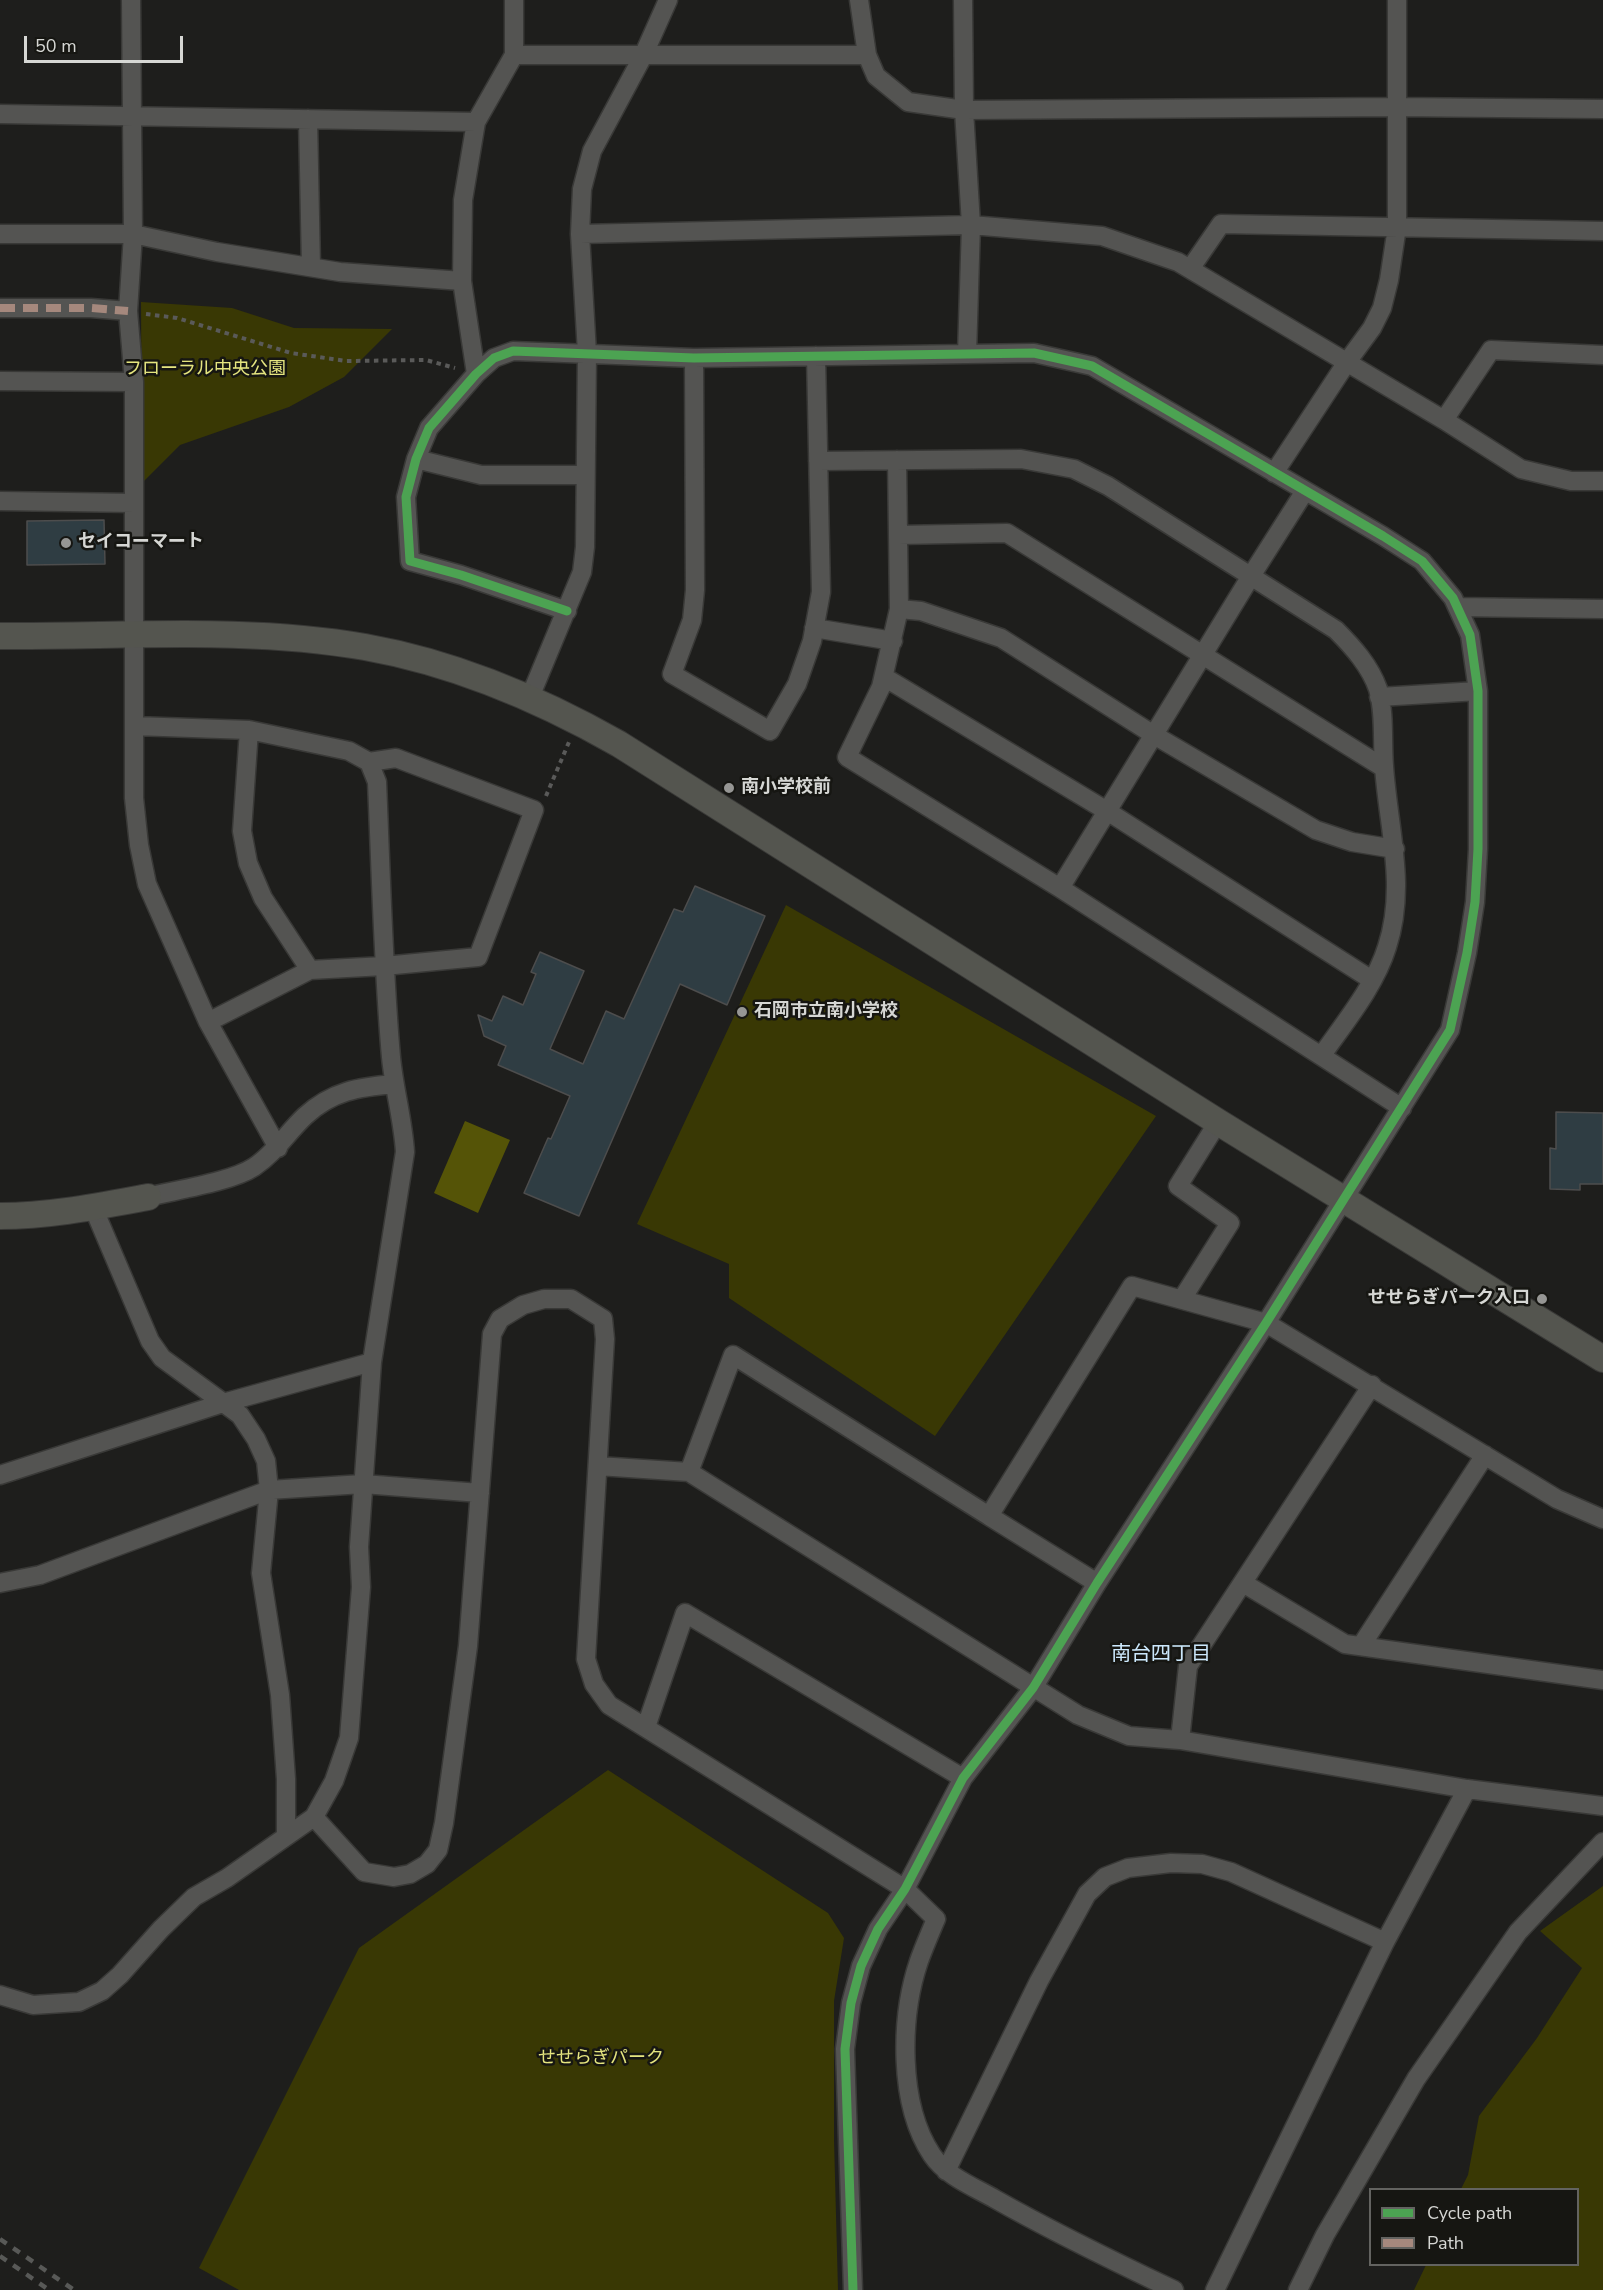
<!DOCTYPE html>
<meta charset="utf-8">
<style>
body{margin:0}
#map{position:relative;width:1603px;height:2290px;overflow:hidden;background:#1e1e1c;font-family:"Nunito Sans",sans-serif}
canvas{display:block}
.legend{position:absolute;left:1369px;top:2188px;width:210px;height:78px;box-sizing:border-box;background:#161612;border:2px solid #636360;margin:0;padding:8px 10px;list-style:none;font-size:18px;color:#d6d7d4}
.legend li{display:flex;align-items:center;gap:12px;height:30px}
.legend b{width:30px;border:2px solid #636360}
.scale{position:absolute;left:24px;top:36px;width:159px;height:27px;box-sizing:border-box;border:3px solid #d6d7d4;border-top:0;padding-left:8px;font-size:18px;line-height:21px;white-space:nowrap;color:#d6d7d4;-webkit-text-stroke:4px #161612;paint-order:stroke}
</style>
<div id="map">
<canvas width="1603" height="2290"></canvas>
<ul class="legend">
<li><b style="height:8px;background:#4ca352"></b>Cycle path</li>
<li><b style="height:8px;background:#a5887d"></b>Path</li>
</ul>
<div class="scale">50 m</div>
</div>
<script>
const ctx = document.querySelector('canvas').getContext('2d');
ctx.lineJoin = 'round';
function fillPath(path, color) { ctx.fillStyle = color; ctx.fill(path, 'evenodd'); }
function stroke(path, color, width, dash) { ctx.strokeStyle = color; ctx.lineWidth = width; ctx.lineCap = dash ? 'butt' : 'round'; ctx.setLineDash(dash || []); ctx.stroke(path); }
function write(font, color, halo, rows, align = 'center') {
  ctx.font = font + ' "Nunito Sans","Noto Sans JP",sans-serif'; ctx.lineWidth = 5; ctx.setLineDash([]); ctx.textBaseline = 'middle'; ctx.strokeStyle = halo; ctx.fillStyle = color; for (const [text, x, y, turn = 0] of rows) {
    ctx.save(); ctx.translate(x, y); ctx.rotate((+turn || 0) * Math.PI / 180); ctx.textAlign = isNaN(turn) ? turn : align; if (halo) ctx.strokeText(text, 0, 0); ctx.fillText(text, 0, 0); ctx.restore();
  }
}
fillPath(new Path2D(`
 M 141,302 L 232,308 L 294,328 L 392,329 L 344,377 L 289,407 L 180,445 L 142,483 Z
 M 786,905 L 1156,1116 L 935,1436 L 729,1298 L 729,1264 L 637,1224 Z
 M 608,1770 L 828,1913 L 844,1938 L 834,2001 L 834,2140 L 838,2290 L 239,2290 L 199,2268 L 359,1948 Z
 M 1603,1886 L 1603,2290 L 1414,2290 L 1426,2265 L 1578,2264 L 1578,2190 L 1461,2189 L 1468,2175 L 1479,2116 L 1537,2038 L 1582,1968 L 1540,1931 Z`), '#393804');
fillPath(new Path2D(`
 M 465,1121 L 510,1140 L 478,1213 L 434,1193 Z`), '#555407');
const building = new Path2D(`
 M 104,520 L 105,564 L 27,565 L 27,521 Z
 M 695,886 L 765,916 L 727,1005 L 680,984 L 579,1216 L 524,1193 L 548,1138 L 551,1139 L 570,1096 L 498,1065 L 506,1046 L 484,1036 L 478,1015 L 492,1021 L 503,996 L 523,1005 L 536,974 L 531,972 L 540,952 L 584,971 L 550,1049 L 583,1064 L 606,1011 L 624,1019 L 674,909 L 683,912 Z
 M 1556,1112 L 1603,1113 L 1603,1184 L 1580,1184 L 1580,1190 L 1550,1189 L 1550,1148 L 1556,1149 Z`);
fillPath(building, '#2f3d43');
stroke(building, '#4d4d4d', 1.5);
const street = new Path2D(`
 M 131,0 L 133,234 L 128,311 L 134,382 L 134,798 L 139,845 L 147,884 L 208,1022 L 278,1148
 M 859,0 L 867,55
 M 963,0 L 964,110 L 971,225 L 967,354
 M 514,55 L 867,55 L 876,76 L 908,102 L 964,110 L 1396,107 L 1603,109
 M 0,114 L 476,122
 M 308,119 L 311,267
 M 0,234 L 133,234 L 217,252 L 340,272 L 462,281
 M 580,234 L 971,225 L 1102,236 L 1178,262 L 1444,420 L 1521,469 L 1571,481 L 1603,481
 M 1190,269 L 1221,224 L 1603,231
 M 0,308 L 91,308 L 128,311
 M 694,358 L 695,590 L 692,620 L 672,674 L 770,731 L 797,684 L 812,641 L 821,592 L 816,356
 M 476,374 L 462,281 L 463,200 L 476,122 L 514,55 L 514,0
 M 0,381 L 134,382
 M 1444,420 L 1491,350 L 1603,355
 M 416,459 L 481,475 L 585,475
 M 897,460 L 899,609 L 881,687 L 847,757 L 1060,888 L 1402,1108
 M 818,461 L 1021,459 L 1074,469 L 1108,486 L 1336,630 C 1353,647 1370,666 1378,689 C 1385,714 1382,741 1384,766 C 1388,827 1407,886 1387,947 C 1375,986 1345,1022 1322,1055
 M 1274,473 L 1347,362 L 1372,328 L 1382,308 L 1389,280 L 1397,227 L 1397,0
 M 0,501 L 134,503
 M 898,535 L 1007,533 L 1384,768
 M 1457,607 L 1603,609
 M 899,609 L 921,611 L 1001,638 L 1154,735 L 1316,830 L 1352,842 L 1395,849
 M 567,611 L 461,575 L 410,561 L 406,497 L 416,459 L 429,428 L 476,374 L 494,358 L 513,351 L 694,358 L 1034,353 L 1092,366 L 1383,536 L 1422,561 L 1453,598 L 1470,635 L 1478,691 L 1478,849 L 1475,902 L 1467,953 L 1450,1030 L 1266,1323 L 1097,1583 L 1033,1688 L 963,1778 L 905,1889 L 878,1929 L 861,1966 L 851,2003 L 845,2049 L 853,2290
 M 814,628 L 893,641
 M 884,677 L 1107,811 L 1372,980
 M 530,697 L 582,572 L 585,547 L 587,353 L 580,234 L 582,189 L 592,151 L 643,56 L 668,0
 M 1379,697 L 1478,691
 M 135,726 L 249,730 L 349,751 L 369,762 L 396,758 L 534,810 L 478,957 L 384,966 L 310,970 L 208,1022
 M 249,730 L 242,831 L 248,863 L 263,898 L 310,970
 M 1060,888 L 1251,576 L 1305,491
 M 148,1197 C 176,1190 231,1182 254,1167 C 275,1153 287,1133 305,1116 C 332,1091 359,1087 394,1084
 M 93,1207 L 150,1341 L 162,1358 L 240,1415 L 256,1439 L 266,1461 L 269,1490 L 261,1573 L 280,1695 L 286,1779 L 286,1836
 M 1182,1299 L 1230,1223 L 1178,1186 L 1218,1122
 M 598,1466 L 689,1472 L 1078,1715 L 1129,1736 L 1180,1740 L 1467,1789 L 1603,1806
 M 689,1472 L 733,1355 L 989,1516 L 1132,1286 L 1266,1323 L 1557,1499 L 1603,1519
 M 0,1475 L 223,1403 L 372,1362
 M 989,1516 L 1097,1583
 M 0,1583 L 40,1575 L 269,1490 L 363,1484 L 480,1493
 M 1243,1583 L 1345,1644 L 1603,1680
 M 1361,1646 L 1485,1455
 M 646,1727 L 685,1613 L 963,1778
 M 1180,1740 L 1188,1666 L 1372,1385
 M 314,1817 L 364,1872 L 394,1877 L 410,1874 L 427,1864 L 438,1850 L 444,1823 L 468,1646 L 492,1334 L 500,1319 L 523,1305 L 544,1299 L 571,1299 L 603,1319 L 605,1339 L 586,1659 L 594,1684 L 609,1705 L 905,1889 L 936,1919 C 930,1933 924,1947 919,1961 C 900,2017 898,2104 932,2155 C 946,2176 974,2187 995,2199 C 1053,2232 1113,2261 1174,2290
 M 0,1995 L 33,2005 L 79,2002 L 102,1991 L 120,1975 L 161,1929 L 194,1897 L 227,1878 L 314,1817 L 334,1781 L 349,1738 L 361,1587 L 359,1547 L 372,1362 L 405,1152 C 403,1120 394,1089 391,1057 C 383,966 381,874 377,782 L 369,762
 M 946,2171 L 1039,1981 L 1087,1894 L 1105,1877 L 1128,1868 L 1171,1863 L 1202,1864 L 1231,1872 L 1385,1942
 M 1215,2290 L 1385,1942 L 1467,1789
 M 1298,2290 L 1325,2235 L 1416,2079 L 1518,1932 L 1603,1842`);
const secondary = new Path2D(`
 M 0,636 C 121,637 245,626 365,647 C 455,663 540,699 619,744 L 1218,1122 L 1603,1359
 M 0,1216 C 50,1216 99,1206 148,1197`);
stroke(street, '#393937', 21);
stroke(secondary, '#393937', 28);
stroke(new Path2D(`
 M 146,314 L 177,318 L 291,353 L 346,361 L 426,360 L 455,368
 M 546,796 L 569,742`), '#5a5a59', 4, [4.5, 4.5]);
stroke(street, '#545452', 18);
stroke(secondary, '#54554f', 26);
stroke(new Path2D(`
 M 0,2239 L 74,2290
 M 0,2256 L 49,2290`), '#585957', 4.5, [8, 8]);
stroke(new Path2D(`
 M 0,308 L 91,308 L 128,311`), '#a5887d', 8, [15, 8]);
stroke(new Path2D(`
 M 567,611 L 461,575 L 410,561 L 406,497 L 416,459 L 429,428 L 476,374 L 494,358 L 513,351 L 694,358 L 1034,353 L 1092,366 L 1383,536 L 1422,561 L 1453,598 L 1470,635 L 1478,691 L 1478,849 L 1475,902 L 1467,953 L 1450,1030 L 1266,1323 L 1097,1583 L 1033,1688 L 963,1778 L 905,1889 L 878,1929 L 861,1966 L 851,2003 L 845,2049 L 853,2290`), '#4ca352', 9);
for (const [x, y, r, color] of [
 [66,543,6,"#969694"],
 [729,788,6,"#969694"],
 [742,1012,6,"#969694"],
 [1542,1299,6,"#969694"]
]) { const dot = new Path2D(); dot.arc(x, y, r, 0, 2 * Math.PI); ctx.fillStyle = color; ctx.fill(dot); stroke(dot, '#161612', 2); }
write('18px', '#e5e57f', '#161612', [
 ["フローラル中央公園",205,370],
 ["せせらぎパーク",601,2059]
]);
write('bold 18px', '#d6d7d4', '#161612', [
 ["セイコーマート",78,543],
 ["南小学校前",741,788],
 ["石岡市立南小学校",754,1012],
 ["せせらぎパーク入口",1530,1299,"right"]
], 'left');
write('20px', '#cce8fc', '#161612', [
 ["南台四丁目",1161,1655]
]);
</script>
